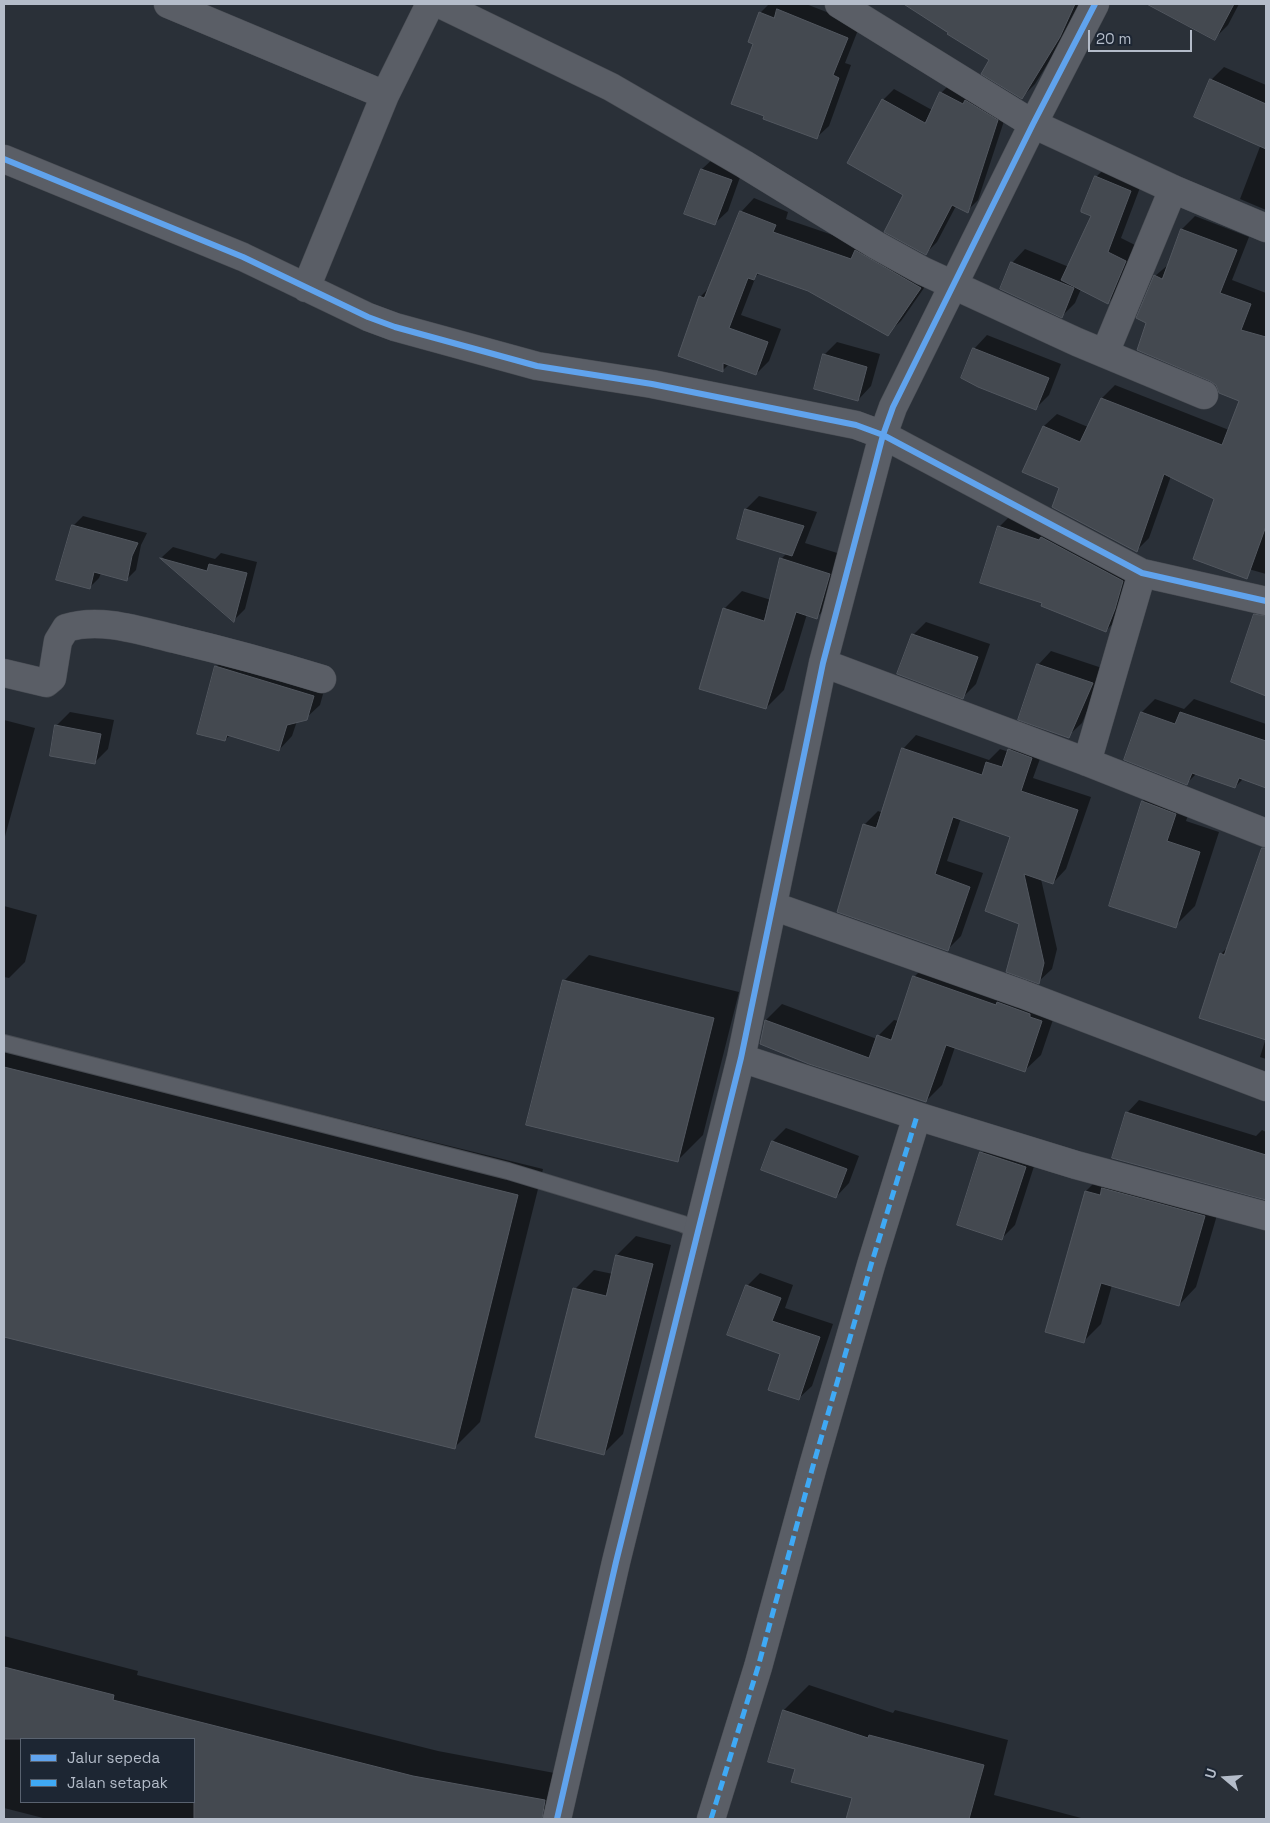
<!DOCTYPE html>
<style>
body{margin:0}
#map{position:relative;width:1270px;height:1823px;overflow:hidden;background:#2a3038;font-family:"Space Grotesk",sans-serif}
canvas{display:block}
.frame{position:absolute;inset:0;border:5px solid #b4bcc9;pointer-events:none}
.legend{position:absolute;left:20px;top:1738px;width:175px;height:65px;box-sizing:border-box;background:#1d2633;border:1px solid #59626f;margin:0;padding:6px 9px;list-style:none;font-size:15px;color:#b4bcc9}
.legend li{display:flex;align-items:center;gap:10px;height:25px}
.legend b{width:25px;border:1px solid #59626f}
.north{position:absolute;left:1200px;top:1753px;width:50px;height:50px;-webkit-text-stroke:4px #1d2633;paint-order:stroke;rotate:288deg;font-size:14px;font-weight:700;line-height:20px;text-align:center;color:#b4bcc9}
.north::after{content:'';display:block;margin:auto;width:18px;height:22px;background:#b4bcc9;clip-path:polygon(50% 0,100% 100%,50% 72%,0 100%)}
.scale{position:absolute;left:1088px;top:30px;width:104px;height:22px;box-sizing:border-box;border:2px solid #b4bcc9;border-top:0;padding-left:6px;font-size:15px;line-height:18px;white-space:nowrap;color:#b4bcc9;-webkit-text-stroke:4px #1d2633;paint-order:stroke}
</style>
<div id="map">
<canvas width="1270" height="1823"></canvas>
<div class="frame"></div>
<ul class="legend">
<li><b style="height:6px;background:#60a3ed"></b>Jalur sepeda</li>
<li><b style="height:6px;background:#3fa9f5"></b>Jalan setapak</li>
</ul>
<div class="north">U</div>
<div class="scale">20 m</div>
</div>
<script>
const ctx = document.querySelector('canvas').getContext('2d');
ctx.lineJoin = 'round';
function fillPath(path, color) { ctx.fillStyle = color; ctx.fill(path, 'evenodd'); }
function stroke(path, color, width, dash) { ctx.strokeStyle = color; ctx.lineWidth = width; ctx.lineCap = dash ? 'butt' : 'round'; ctx.setLineDash(dash || []); ctx.stroke(path); }
fillPath(new Path2D(`
 M 769,4 L 806,4 L 860,25 L 845,63 L 851,65 L 829,126 L 816,138 L 755,43 L 760,13 Z
 M 906,4 L 1081,4 L 1073,23 L 1035,84 L 1022,97 L 991,60 Z
 M 1162,4 L 1239,4 L 1228,25 L 1215,38 L 1159,9 Z
 M 1224,67 L 1266,85 L 1266,210 L 1240,199 L 1266,131 L 1255,142 L 1211,80 Z
 M 952,82 L 1008,109 L 978,200 L 967,211 L 956,206 L 937,242 L 926,253 L 905,194 L 883,100 L 894,89 L 932,110 L 941,93 Z
 M 716,156 L 744,166 L 728,211 L 714,224 L 686,213 L 702,169 Z
 M 1109,164 L 1144,177 L 1121,238 L 1139,247 L 1121,289 L 1108,303 L 1081,289 L 1075,303 L 1062,316 L 1012,263 L 1025,249 L 1069,267 L 1093,215 L 1096,177 Z
 M 754,198 L 788,212 L 786,219 L 862,245 L 933,275 L 901,321 L 887,334 L 809,290 L 760,273 L 756,276 L 741,315 L 781,329 L 769,361 L 756,374 L 729,364 L 722,371 L 700,297 L 710,287 L 741,212 Z
 M 1195,216 L 1249,237 L 1232,280 L 1266,293 L 1266,574 L 1196,554 L 1216,499 L 1171,476 L 1149,538 L 1136,551 L 1060,488 L 1024,471 L 1044,426 L 1057,414 L 1088,427 L 1102,398 L 1115,385 L 1229,430 L 1241,400 L 1217,384 L 1148,323 L 1155,276 L 1169,264 L 1182,229 Z
 M 987,335 L 1061,364 L 1049,395 L 1036,408 L 974,349 Z
 M 837,342 L 880,354 L 871,386 L 858,400 L 824,355 Z
 M 759,496 L 817,512 L 805,543 L 847,556 L 834,600 L 816,618 L 807,614 L 784,690 L 766,708 L 724,609 L 742,591 L 771,600 L 781,559 L 787,553 L 746,509 Z
 M 1012,514 L 1136,567 L 1119,617 L 1106,631 L 1044,602 L 999,527 Z
 M 83,516 L 147,533 L 141,545 L 136,570 L 126,580 L 101,573 L 99,578 L 89,588 L 73,526 Z
 M 173,547 L 215,559 L 221,553 L 257,562 L 245,609 L 234,620 L 162,557 Z
 M 926,622 L 990,644 L 976,684 L 963,697 L 913,635 Z
 M 1261,624 L 1266,626 L 1266,695 L 1233,681 Z
 M 1051,651 L 1105,669 L 1082,723 L 1068,736 L 1038,665 Z
 M 229,653 L 326,683 L 320,705 L 306,718 L 297,721 L 292,736 L 279,750 L 230,735 L 225,740 L 216,667 Z
 M 1155,699 L 1184,709 L 1194,699 L 1266,724 L 1266,786 L 1243,779 L 1235,787 L 1196,774 L 1187,783 L 1126,759 L 1142,712 Z
 M 70,712 L 114,720 L 108,749 L 95,762 L 57,725 Z
 M 4,720 L 35,728 L 4,840 Z
 M 916,735 L 989,760 L 1000,749 L 1009,752 L 1023,737 L 1045,745 L 1033,778 L 1091,797 L 1066,869 L 1053,883 L 1041,879 L 1057,949 L 1052,969 L 1038,982 L 1021,923 L 1012,836 L 961,818 L 947,861 L 983,873 L 961,936 L 948,949 L 838,911 L 865,824 L 878,811 L 883,813 L 903,749 Z
 M 1163,782 L 1195,794 L 1186,821 L 1219,832 L 1195,906 L 1175,926 L 1110,906 L 1143,801 Z
 M 1266,861 L 1266,1059 L 1260,1057 L 1266,1038 L 1201,1017 L 1221,954 L 1229,946 L 1255,873 Z
 M 4,906 L 37,915 L 25,962 L 9,978 L 4,977 Z
 M 589,955 L 739,992 L 703,1135 L 677,1161 L 564,981 Z
 M 930,961 L 1058,1005 L 1041,1055 L 1024,1071 L 955,1047 L 942,1085 L 926,1101 L 761,1043 L 766,1020 L 782,1004 L 877,1039 L 878,1036 L 894,1020 L 899,1021 L 914,977 Z
 M 4,1036 L 543,1169 L 480,1422 L 455,1447 L 4,1336 Z
 M 1139,1100 L 1256,1136 L 1262,1130 L 1266,1132 L 1266,1199 L 1113,1158 L 1127,1113 Z
 M 786,1128 L 859,1156 L 849,1183 L 836,1197 L 763,1169 L 773,1141 Z
 M 995,1140 L 1038,1154 L 1015,1225 L 1002,1238 L 982,1153 Z
 M 1103,1174 L 1222,1198 L 1196,1287 L 1179,1305 L 1112,1285 L 1101,1324 L 1084,1341 L 1086,1191 Z
 M 636,1236 L 671,1245 L 623,1434 L 604,1453 L 575,1289 L 594,1270 L 613,1274 L 617,1255 Z
 M 760,1273 L 793,1285 L 785,1308 L 833,1324 L 812,1386 L 798,1399 L 782,1354 L 747,1286 Z
 M 4,1636 L 138,1671 L 137,1675 L 438,1751 L 565,1775 L 555,1819 L 47,1819 L 4,1808 ZM 21,1739 L 194,1739 L 194,1802 L 21,1802 Z
 M 809,1685 L 893,1713 L 895,1710 L 1008,1740 L 994,1795 L 1085,1819 L 848,1819 L 854,1797 L 796,1768 L 784,1710 Z`), '#0007');
const building = new Path2D(`
 M 904,4 L 1075,4 L 1060,37 L 1022,99 L 981,74 L 989,60 L 947,34 L 948,33 Z
 M 1147,4 L 1234,4 L 1215,40 Z
 M 777,9 L 848,38 L 833,75 L 839,78 L 817,139 L 763,119 L 764,116 L 731,104 L 753,44 L 748,42 L 759,12 L 774,18 Z
 M 1210,79 L 1266,104 L 1266,149 L 1194,117 Z
 M 940,92 L 963,104 L 965,100 L 998,120 L 968,213 L 952,205 L 926,255 L 884,232 L 903,195 L 847,163 L 882,99 L 925,123 Z
 M 701,169 L 732,180 L 715,225 L 684,214 Z
 M 1095,176 L 1131,191 L 1108,252 L 1126,261 L 1108,304 L 1061,280 L 1091,216 L 1081,212 L 1081,210 Z
 M 740,211 L 776,225 L 773,232 L 851,259 L 855,250 L 921,288 L 888,336 L 808,291 L 757,273 L 754,280 L 748,278 L 729,328 L 768,342 L 756,375 L 723,363 L 723,372 L 678,356 L 699,296 L 704,298 Z
 M 1181,229 L 1237,250 L 1220,293 L 1251,304 L 1241,330 L 1266,337 L 1266,526 L 1247,579 L 1193,559 L 1214,499 L 1164,474 L 1137,552 L 1052,507 L 1059,488 L 1022,472 L 1043,426 L 1080,442 L 1101,398 L 1222,445 L 1239,401 L 1219,393 L 1216,385 L 1210,381 L 1137,350 L 1146,323 L 1136,318 L 1154,275 L 1162,279 Z
 M 1011,262 L 1074,288 L 1062,318 L 1000,289 Z
 M 973,348 L 1049,378 L 1036,410 L 978,387 L 961,378 Z
 M 823,354 L 867,367 L 858,401 L 814,389 Z
 M 745,509 L 804,526 L 792,556 L 737,539 Z
 M 72,525 L 138,543 L 132,556 L 127,581 L 94,572 L 90,589 L 56,580 Z
 M 998,526 L 1039,540 L 1041,537 L 1123,581 L 1115,609 L 1106,632 L 1041,606 L 1042,603 L 980,583 Z
 M 160,558 L 207,571 L 209,564 L 247,573 L 234,622 Z
 M 780,558 L 830,574 L 817,619 L 796,612 L 766,709 L 699,689 L 723,608 L 764,621 Z
 M 1254,614 L 1266,616 L 1266,696 L 1231,682 Z
 M 912,634 L 978,657 L 963,699 L 897,674 Z
 M 1037,664 L 1093,683 L 1069,738 L 1018,720 Z
 M 215,666 L 314,696 L 307,720 L 287,725 L 279,751 L 227,735 L 225,741 L 197,734 Z
 M 1141,712 L 1175,724 L 1180,712 L 1266,741 L 1266,788 L 1239,778 L 1235,788 L 1192,773 L 1187,785 L 1124,760 Z
 M 55,725 L 101,734 L 95,764 L 50,756 Z
 M 902,748 L 982,775 L 986,762 L 1002,767 L 1008,749 L 1032,758 L 1021,791 L 1078,810 L 1053,884 L 1024,874 L 1044,963 L 1039,984 L 1006,972 L 1019,924 L 985,911 L 1010,837 L 953,817 L 935,874 L 970,887 L 948,951 L 837,912 L 863,824 L 876,828 Z
 M 1142,801 L 1176,814 L 1167,841 L 1200,852 L 1176,928 L 1109,906 Z
 M 1262,848 L 1266,848 L 1266,1040 L 1199,1018 L 1220,953 L 1224,955 Z
 M 913,976 L 996,1005 L 997,1002 L 1030,1014 L 1030,1017 L 1042,1021 L 1025,1072 L 946,1045 L 926,1102 L 809,1064 L 760,1044 L 765,1020 L 869,1058 L 877,1035 L 891,1040 Z
 M 563,980 L 714,1018 L 678,1162 L 526,1125 Z
 M 4,1067 L 518,1195 L 455,1449 L 4,1337 Z
 M 1126,1112 L 1266,1155 L 1266,1200 L 1112,1158 Z
 M 772,1141 L 847,1169 L 836,1198 L 761,1170 Z
 M 980,1152 L 1026,1167 L 1002,1240 L 957,1225 Z
 M 1102,1188 L 1205,1216 L 1179,1306 L 1101,1283 L 1084,1343 L 1045,1332 L 1085,1191 L 1100,1195 Z
 M 616,1255 L 653,1264 L 604,1455 L 535,1437 L 573,1288 L 606,1296 Z
 M 746,1285 L 781,1298 L 772,1321 L 820,1337 L 799,1400 L 768,1390 L 780,1354 L 727,1335 Z
 M 4,1667 L 114,1695 L 113,1700 L 413,1776 L 545,1800 L 542,1819 L 194,1819 L 194,1739 L 4,1739 Z
 M 783,1710 L 868,1738 L 869,1735 L 984,1765 L 969,1819 L 846,1819 L 852,1798 L 791,1782 L 795,1769 L 768,1762 Z`);
fillPath(building, '#444950');
stroke(building, '#52575f', 1);
const service = new Path2D(`
 M 4,1043 L 508,1171 L 683,1224 L 698,1231`);
const minor = new Path2D(`
 M 168,4 L 385,95 L 430,4
 M 440,4 L 611,87 L 744,164 L 876,245 L 923,271 L 1077,342 L 1204,395
 M 839,4 L 1033,124 L 1173,189 L 1266,228
 M 4,159 L 243,257 L 368,317 L 395,327 L 537,366 L 652,384 L 856,425 L 883,435 L 1142,573 L 1266,601
 M 306,288 L 385,95
 M 1105,353 L 1173,189
 M 823,663 L 1087,762 L 1266,833
 M 4,673 L 46,683 L 52,678 L 58,641 L 66,628 C 101,617 141,631 175,639 C 225,651 273,664 322,679
 M 1087,762 L 1142,573
 M 773,906 L 1022,994 L 1266,1087
 M 741,1058 L 917,1116 L 1076,1165 L 1266,1216
 M 557,1819 L 616,1562 L 741,1058 L 823,663 L 883,435 L 893,407 L 1033,124 L 1095,4
 M 711,1819 L 758,1667 L 813,1466 L 871,1265 L 917,1116`);
stroke(service, '#484c53', 18);
stroke(minor, '#484c53', 29);
stroke(service, '#5a5e66', 16);
stroke(minor, '#5a5e66', 28);
stroke(new Path2D(`
 M 711,1819 L 758,1667 L 813,1466 L 871,1265 L 917,1116`), '#3fa9f5', 5, [10, 5]);
stroke(new Path2D(`
 M 4,159 L 243,257 L 368,317 L 395,327 L 537,366 L 652,384 L 856,425 L 883,435 L 1142,573 L 1266,601
 M 557,1819 L 616,1562 L 741,1058 L 823,663 L 883,435 L 893,407 L 1033,124 L 1095,4`), '#60a3ed', 6);
</script>
